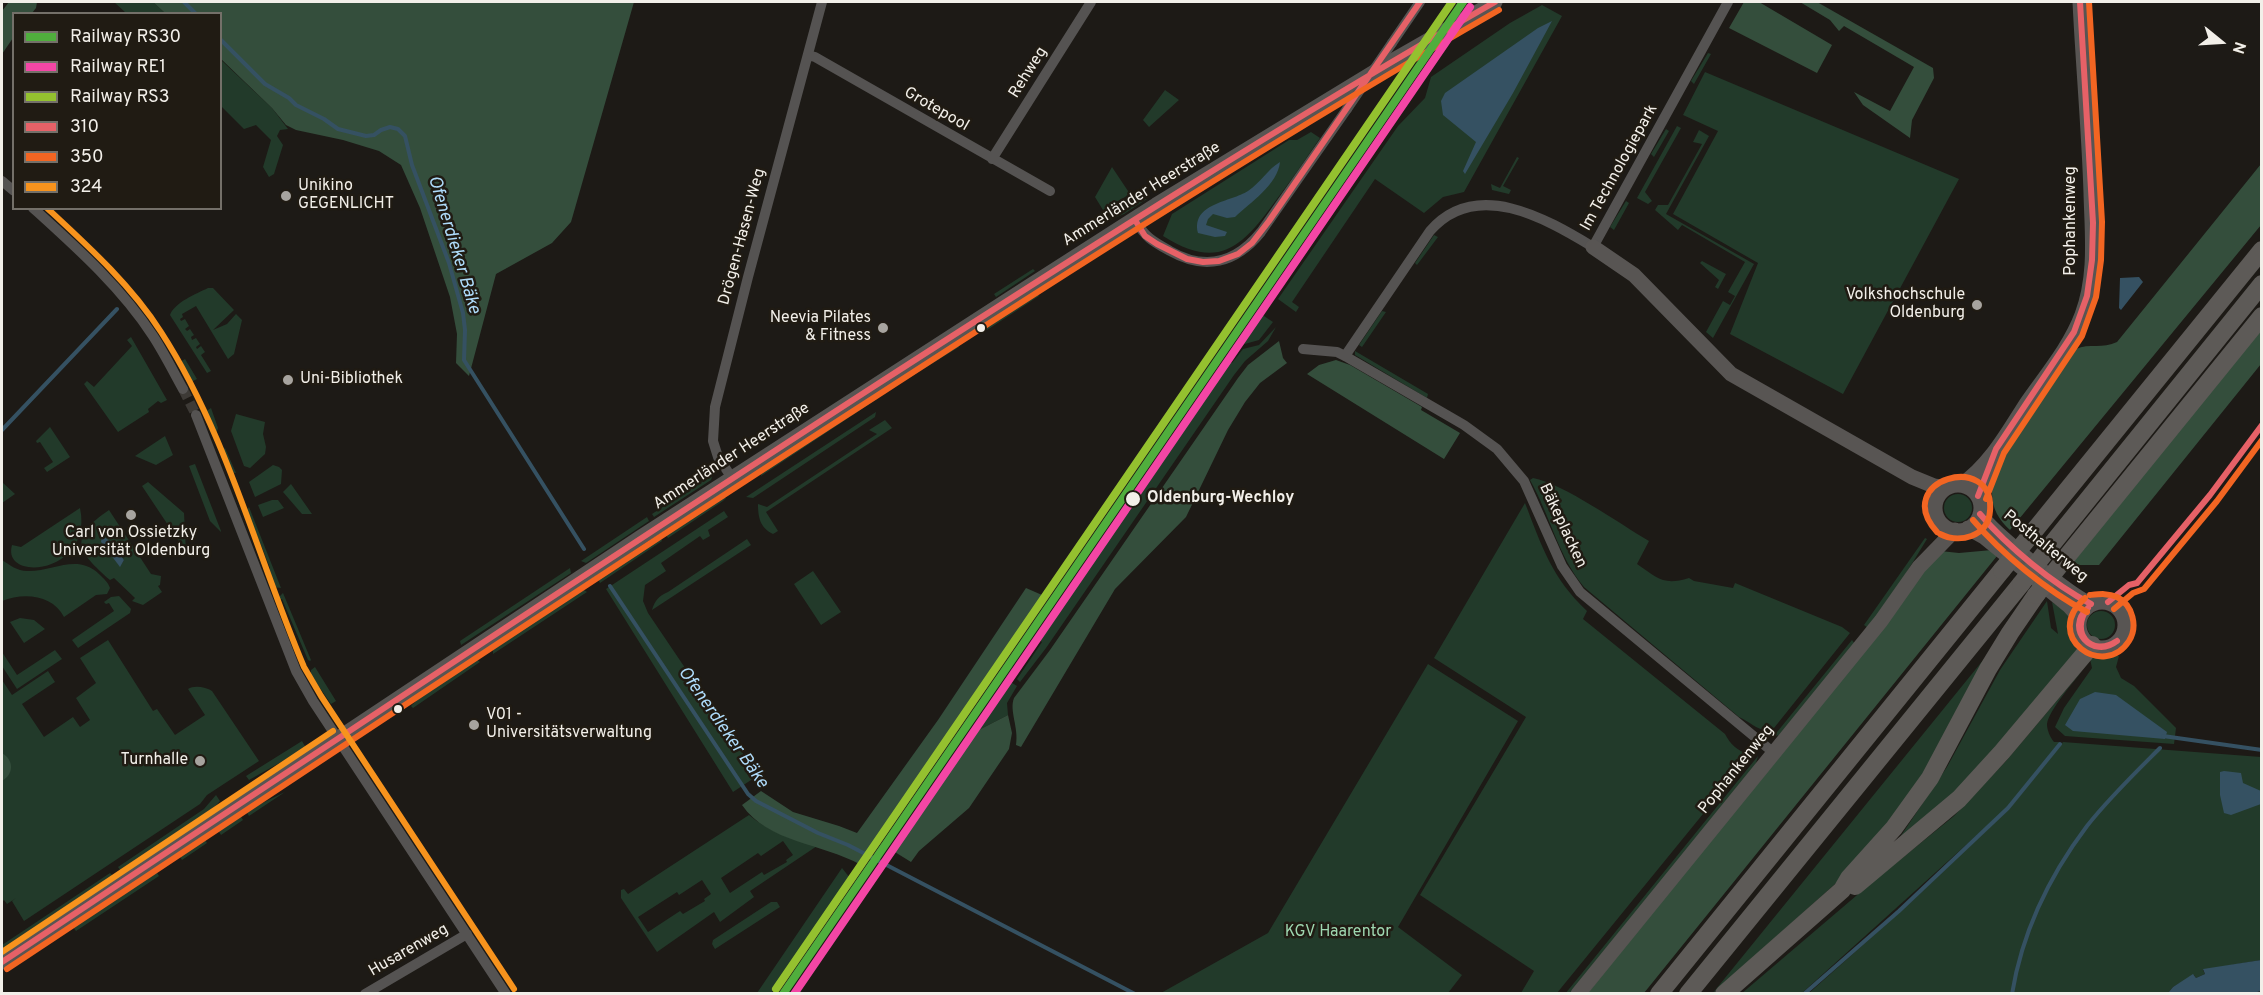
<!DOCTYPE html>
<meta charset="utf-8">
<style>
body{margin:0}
#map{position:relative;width:2263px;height:995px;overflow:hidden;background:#1d1a16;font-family:Overpass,sans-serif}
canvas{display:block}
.frame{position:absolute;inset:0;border:3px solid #f2efe9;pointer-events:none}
.legend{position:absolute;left:12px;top:12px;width:210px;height:198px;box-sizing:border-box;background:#201b13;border:2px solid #747069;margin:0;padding:8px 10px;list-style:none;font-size:18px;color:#f2efe9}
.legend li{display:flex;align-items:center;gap:12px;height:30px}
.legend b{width:30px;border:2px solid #747069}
.north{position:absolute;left:2191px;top:12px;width:60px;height:60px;-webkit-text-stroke:4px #201b13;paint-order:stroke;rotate:108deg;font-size:16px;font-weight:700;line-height:24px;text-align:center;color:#f2efe9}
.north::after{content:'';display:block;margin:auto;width:21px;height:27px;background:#f2efe9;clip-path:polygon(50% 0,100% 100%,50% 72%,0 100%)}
</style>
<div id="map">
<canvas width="2263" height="995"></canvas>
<div class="frame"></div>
<ul class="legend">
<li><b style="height:8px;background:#50ae3d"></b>Railway RS30</li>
<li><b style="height:8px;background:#f346a5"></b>Railway RE1</li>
<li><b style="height:8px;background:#94c12f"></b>Railway RS3</li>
<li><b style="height:8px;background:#e66167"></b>310</li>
<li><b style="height:8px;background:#f26522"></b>350</li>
<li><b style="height:8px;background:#f7931d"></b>324</li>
</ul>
<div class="north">N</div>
</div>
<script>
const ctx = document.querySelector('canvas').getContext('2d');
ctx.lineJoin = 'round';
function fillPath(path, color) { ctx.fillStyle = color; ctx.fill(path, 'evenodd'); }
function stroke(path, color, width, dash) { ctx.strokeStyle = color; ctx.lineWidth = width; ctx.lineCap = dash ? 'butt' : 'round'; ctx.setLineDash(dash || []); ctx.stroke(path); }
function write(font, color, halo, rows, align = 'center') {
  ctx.font = font + ' Overpass,sans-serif'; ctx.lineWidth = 5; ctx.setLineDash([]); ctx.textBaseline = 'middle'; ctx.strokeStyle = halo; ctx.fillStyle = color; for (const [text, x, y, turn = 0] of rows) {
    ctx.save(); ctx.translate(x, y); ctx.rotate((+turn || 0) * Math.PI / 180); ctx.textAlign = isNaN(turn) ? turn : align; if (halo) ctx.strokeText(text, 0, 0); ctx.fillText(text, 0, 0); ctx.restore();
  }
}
fillPath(new Path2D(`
 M 114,2 L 153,2 L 165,13 L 126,13 Z
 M 1542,5 L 1562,16 L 1464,192 L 1443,197 L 1424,213 L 1375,179 L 1292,302 L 1299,307 L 1296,312 L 1278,299 L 1398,126 L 1425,98 L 1431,77 L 1510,23 Z
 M 1708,53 L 1711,54 L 1694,84 L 1691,81 Z
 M 220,59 L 272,108 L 288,129 L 280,130 L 277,136 L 283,145 L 274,174 L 269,177 L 263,167 L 271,140 L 256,125 L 244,129 L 221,106 Z
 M 1705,72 L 1959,179 L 1843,394 L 1730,334 L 1758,263 L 1673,214 L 1718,131 L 1683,115 Z
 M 1165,90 L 1179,100 L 1149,127 L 1143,120 Z
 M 1677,126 L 1681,128 L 1645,192 L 1652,201 L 1648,204 L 1637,198 Z
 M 1666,129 L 1669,131 L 1654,157 L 1651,154 Z
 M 1699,130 L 1709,136 L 1666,214 L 1754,264 L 1713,338 L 1706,332 L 1723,301 L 1730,305 L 1735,296 L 1728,292 L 1745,262 L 1682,225 L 1678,230 L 1655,210 L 1658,205 L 1668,205 L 1702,144 L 1693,142 Z
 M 1311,132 L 1320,138 C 1305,160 1290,182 1274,203 C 1241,249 1217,270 1163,236 L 1172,214 L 1289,140 L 1297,140 Z
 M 1517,157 L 1519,158 L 1503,186 L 1511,190 L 1509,194 L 1492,190 L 1491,184 L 1500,188 Z
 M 1112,167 L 1130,194 L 1103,210 L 1095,197 Z
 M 1140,197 L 1147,199 L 1124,214 L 1101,224 L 1098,222 Z
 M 1626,201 L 1629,203 L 1614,230 L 1610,227 Z
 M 1434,235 L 1438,237 L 1417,265 L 1415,263 Z
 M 1702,261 L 1726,274 L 1718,289 L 1715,287 L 1719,280 L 1700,263 Z
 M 1033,269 L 1035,271 L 996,297 L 994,294 Z
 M 208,288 L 213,288 L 234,310 L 213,330 L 227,324 L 236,314 L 242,320 L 234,354 L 228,359 L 196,306 L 182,314 L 183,317 L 180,319 L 181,321 L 185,319 L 189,326 L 185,329 L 187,331 L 190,329 L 194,335 L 191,337 L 192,340 L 196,338 L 200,344 L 196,347 L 197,349 L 201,346 L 205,352 L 201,355 L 211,371 L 207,373 L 170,315 C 175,302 196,294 208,288 Z
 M 1037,292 L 1039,296 L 987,330 L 985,327 C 1001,313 1016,300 1037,292 Z
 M 1382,311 L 1386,312 L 1362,347 L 1359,345 Z
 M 1258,312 L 1273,322 L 1259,340 L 1241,345 L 1237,349 L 1233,346 Z
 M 1276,327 L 1268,341 L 1245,361 L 1234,375 L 1046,648 L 1020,682 L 1017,679 L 1042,642 L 1037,638 L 1125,510 L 1129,512 L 1139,497 L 1135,494 L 1186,421 L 1189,423 L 1199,409 L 1196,406 L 1227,360 L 1232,363 L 1243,349 L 1259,345 Z
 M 131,337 L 167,400 L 161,403 L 158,401 L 148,409 L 149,412 L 118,432 L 84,384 L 87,381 L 94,387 L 132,346 L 127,340 Z
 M 958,345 L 959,347 L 904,381 L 903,375 Z
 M 1355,351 L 1428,394 L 1427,398 L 1355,355 Z
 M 185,359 L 197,379 L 191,382 L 180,362 Z
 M 873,396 L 877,399 L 761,476 L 762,469 Z
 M 211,408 L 218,428 L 215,437 L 205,412 Z
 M 876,412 L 875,417 L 753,498 L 746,497 Z
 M 236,414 L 265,422 L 263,434 L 266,447 L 265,454 L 250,468 L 244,466 L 231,431 Z
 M 885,420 L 892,428 L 766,512 L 778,531 L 773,534 C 760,528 758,517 758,504 L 767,507 L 877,434 L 869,430 Z
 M 50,427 L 70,457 L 47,472 L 44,468 L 53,462 L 40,442 L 37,443 L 36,441 Z
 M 165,436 L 173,455 L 156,465 L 135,456 Z
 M 225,448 L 236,473 L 229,472 L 221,451 Z
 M 195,464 L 221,531 L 221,532 L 210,521 L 189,466 Z
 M 273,465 L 279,467 L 282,470 L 281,484 L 255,497 L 249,482 Z
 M 713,474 L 711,480 L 654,517 L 652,514 Z
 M 1533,478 C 1564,484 1620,524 1649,541 L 1637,564 C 1658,578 1663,586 1689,578 L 1694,581 L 1733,588 L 1735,583 L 1842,627 L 1850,633 L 1774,728 C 1761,735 1751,722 1739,717 L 1584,587 C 1558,556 1550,515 1530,480 Z
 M 2,482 L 15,494 L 2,503 Z
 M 148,482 L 184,513 L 186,552 L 142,486 Z
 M 291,484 L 312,514 L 302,514 L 283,492 Z
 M1944 508a14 14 0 1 1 28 0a14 14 0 1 1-28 0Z
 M 723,496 L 726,498 L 723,501 L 668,538 L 665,533 Z
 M 272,500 L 278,500 L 284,508 L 263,517 L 258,505 Z
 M 1525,503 C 1542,547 1552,578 1587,611 L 1583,619 L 1725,734 C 1730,744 1738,751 1748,754 L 1747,760 L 1557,993 L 1521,993 L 1534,971 L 1420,895 L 1526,717 L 1434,658 Z
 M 249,507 L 281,588 L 273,587 L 268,573 L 270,568 L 252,523 L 245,517 L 246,511 Z
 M 80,508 C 94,574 1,583 12,545 L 21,547 Z
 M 109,510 L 151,574 L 161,576 L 160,585 L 158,586 L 162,592 L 143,605 L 132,601 L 135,598 L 114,578 L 110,580 C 79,552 66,539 109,510 ZM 101,542 L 113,544 L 124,560 L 120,566 Z
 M 724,511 L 728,517 L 708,530 L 710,536 L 703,540 L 700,536 L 661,563 L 666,571 L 645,585 L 643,601 L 648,613 L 752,767 L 748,770 L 754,778 L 733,792 L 606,589 Z
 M 647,517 L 649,521 L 586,563 L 581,561 Z
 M 660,536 L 662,541 L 600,583 L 598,579 L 601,574 Z
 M 1925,538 L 1927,539 L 1905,575 L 1868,628 L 1864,625 Z
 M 747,539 L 751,545 L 652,610 C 655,600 659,596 668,592 Z
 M 2,560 C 10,565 17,571 27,571 C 53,572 77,553 99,574 C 104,579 108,582 110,588 L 107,594 L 96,595 L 64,617 C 53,595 24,592 2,601 Z
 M 570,568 L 571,573 L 461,645 L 460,641 Z
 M 813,571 L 841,612 L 821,625 L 794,584 Z
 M 581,588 L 587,592 L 493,654 L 493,648 Z
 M 283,593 L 311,660 L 310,661 L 308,660 L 282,599 L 278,600 L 278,598 Z
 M 119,596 L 131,609 L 130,613 L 78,648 L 72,640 L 114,611 L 109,603 L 106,604 L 104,602 L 111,597 Z
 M 2047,601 L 2051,628 L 2058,634 L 2052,602 L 2070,614 L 2074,635 L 2081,649 L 1979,771 L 1892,849 L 1947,767 L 2000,670 Z
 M2087 625a14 14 0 1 1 28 0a14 14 0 1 1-28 0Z
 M 20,618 L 34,620 L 45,629 L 24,643 L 10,622 Z
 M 108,640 L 153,711 L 157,709 L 175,735 L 205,715 L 188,689 C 194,685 206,687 212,691 L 259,761 L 207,795 L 200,804 L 24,921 L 12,901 L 16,898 L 7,904 L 4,900 L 2,902 L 2,680 L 12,695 L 48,671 L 55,682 L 22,704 L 44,737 L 73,717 L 80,727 L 90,720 L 76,698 L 96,683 L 80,658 Z
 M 1852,640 L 1855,644 L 1779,735 L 1773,737 Z
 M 1997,643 L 1925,779 L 1853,868 L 1712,994 Z
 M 55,650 L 62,659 L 17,689 L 2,666 L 2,652 L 17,675 Z
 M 2108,654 L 2119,656 L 2116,667 L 2121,678 L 2134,686 L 2176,728 L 2174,744 L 2065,736 L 2055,727 L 2064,708 L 2092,668 L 2090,659 Z
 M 475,658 L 480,662 L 413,708 L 411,706 L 426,691 Z
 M 1428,664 L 1518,721 L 1398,927 L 1462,975 L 1448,993 L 1161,993 L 1268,933 Z
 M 315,667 L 336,701 L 331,704 L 311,675 L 311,670 Z
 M 1012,668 L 1016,670 L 1009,681 L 1017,686 L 1007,703 L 1008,715 L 969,735 Z
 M 2082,671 C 2073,683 2049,710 2047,724 C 2047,730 2050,737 2054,742 L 2060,742 L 2008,807 L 1802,993 L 1741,994 L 1870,884 L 1954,816 L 2006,761 Z
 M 302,741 L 306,748 L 249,780 L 246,776 Z
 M 2063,742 L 2261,757 L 2261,960 L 2203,970 L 2205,974 L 2196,978 L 2194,975 L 2173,987 L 2168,993 L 1808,994 L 1910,903 L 2009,809 Z
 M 1758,756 L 1755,767 L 1571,993 L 1565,994 Z
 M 285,792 L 249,816 L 246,811 Z
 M 216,795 L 220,801 L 209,813 L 121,871 L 118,867 L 204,809 Z
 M 240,815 L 243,820 L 221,835 L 218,830 Z
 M 749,815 C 771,833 790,838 817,846 L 750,891 L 754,897 L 720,922 L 714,912 L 657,952 L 621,898 L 621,890 L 624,889 L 628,894 ZM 783,841 L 793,855 L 786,860 L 787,862 L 764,875 L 762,872 L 730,893 L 721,878 L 758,853 L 761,856 ZM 702,880 L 711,894 L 704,899 L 705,901 L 683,914 L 680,911 L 648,932 L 638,917 L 677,892 L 679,895 Z
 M 204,838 L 207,843 L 182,860 L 179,855 Z
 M 842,868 L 850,878 L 771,993 L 757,993 Z
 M 156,871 L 159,876 L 76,931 L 72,926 Z
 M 110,873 L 113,876 L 2,950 L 2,945 Z
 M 771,902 L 777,902 L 780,907 L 715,949 L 712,944 L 713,940 Z`), '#223a2a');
fillPath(new Path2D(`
 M 9,2 L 37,2 L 36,8 L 32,13 L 14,14 L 13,38 L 2,54 L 2,11 Z
 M 153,2 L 634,2 L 571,222 L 552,243 L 496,274 L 469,376 L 456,363 L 457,334 L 450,297 L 420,208 L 401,165 L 379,151 L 343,140 L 296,130 L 286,125 L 272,108 L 221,59 L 220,14 L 165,13 Z
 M 1744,2 L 1759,2 L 1832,45 L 1817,73 L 1729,28 Z
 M 1800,2 L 1817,2 L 1933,68 L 1934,78 L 1912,120 L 1910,138 L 1863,105 L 1854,92 L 1890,111 L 1914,67 L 1844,26 L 1839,31 L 1830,20 Z
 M 2261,164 L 2261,225 L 2010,530 C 1999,520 1992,509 1992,493 C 1992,460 2052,373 2076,349 C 2089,343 2103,349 2117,342 Z
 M 2261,328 L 2261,364 L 2099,565 L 2071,565 Z
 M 1279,341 L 1283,358 L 1287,363 L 1260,383 L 1245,402 L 1228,430 L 1186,517 L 1115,589 L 1021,747 L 1016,745 C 1019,727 1009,711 1014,698 L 1050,650 L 1238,378 L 1248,365 Z
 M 1336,360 L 1350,365 L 1422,407 L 1421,410 L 1460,433 L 1444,459 L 1307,374 L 1319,365 Z
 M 1992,550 L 1997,556 L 1644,993 L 1587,994 L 1940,551 L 1959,553 Z
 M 1026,588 L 1042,595 L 861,865 C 822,843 768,843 742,805 L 761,791 L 793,812 L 839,826 L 857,833 L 938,720 Z
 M 1008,715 L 1012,733 L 1009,749 L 969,808 L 919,851 L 911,862 L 890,849 L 969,735 Z
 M 2,753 C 14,760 14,774 2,781 Z`), '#344e3c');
fillPath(new Path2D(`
 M 1552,21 L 1513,93 L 1465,174 L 1463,171 L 1476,142 L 1443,115 L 1441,101 L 1445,93 L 1538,28 Z
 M 1280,162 C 1278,184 1250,203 1235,217 L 1227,218 L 1213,214 L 1208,219 L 1206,225 L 1227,232 L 1225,236 L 1215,237 L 1198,233 C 1191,203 1231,202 1248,191 C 1260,183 1268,169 1280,162 Z
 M 2120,278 L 2139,277 L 2143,282 L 2121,310 L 2119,308 Z
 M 102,535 L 113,544 L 124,560 L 120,567 L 101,542 Z
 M 2095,692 L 2116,695 L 2167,732 L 2165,739 L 2073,731 L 2065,725 L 2080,699 Z
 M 2224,771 L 2241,773 L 2243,783 L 2261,791 L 2261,804 L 2231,815 L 2224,813 L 2220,795 L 2220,772 Z
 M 2261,960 L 2261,991 L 2250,994 L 2168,993 L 2173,987 L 2193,974 L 2196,978 L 2205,974 L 2203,969 Z`), '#355162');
stroke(new Path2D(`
 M 184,2 L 196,14
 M 220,39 L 265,84 L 289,98 L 296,105 L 324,119 L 338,129 L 366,136 L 374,135 L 381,130 L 390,127 L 398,129 L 405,136 L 412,165 L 449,263 L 463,313 L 465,330 L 464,360 L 584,549
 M 2,430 L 117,309
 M 610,586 L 748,794 L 756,801 L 818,833 L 848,845 L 1135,994
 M 2163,736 L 2262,750
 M 1804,994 L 1899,911 L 2008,808 L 2060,744
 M 2012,994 C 2022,933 2050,875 2087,826 C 2109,798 2135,773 2160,748`), '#355162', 4);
stroke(new Path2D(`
 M 183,389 L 196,415`), '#3d3a36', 10, [10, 5]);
stroke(new Path2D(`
 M 1392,43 L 1420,2
 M 808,55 L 815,57 L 1050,191
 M 992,159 L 1091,2
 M 2,181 L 14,191
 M 33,208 C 76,247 121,287 153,336 C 164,353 173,371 183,389
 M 1135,220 C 1146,238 1152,241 1170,251 C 1205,271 1236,263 1261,232 L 1347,109
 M 1303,349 L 1337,352 L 1345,356 L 1464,425 L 1497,449 L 1524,481 L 1562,566 L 1580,592 L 1774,753
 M 1345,356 L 1430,231 C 1476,178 1545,218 1593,247 L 1728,2
 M 196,415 L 296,671 L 313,701 L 506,994
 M 732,478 L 718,457 L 713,441 L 715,407 L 748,277 L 822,2
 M 365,994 L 467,934`), '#555352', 10);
stroke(new Path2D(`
 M 1593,247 L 1634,275 L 1731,374 L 1912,477 L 1934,486 L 1946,488
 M1935 508a23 23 0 1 1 46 0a23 23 0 1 1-46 0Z
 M 1961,485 C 1990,465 2008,432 2026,404 C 2046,375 2070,347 2082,315 C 2097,275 2092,234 2091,193 C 2089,129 2083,65 2080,2
 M 1978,496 L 1993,458
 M 1980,514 C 1991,531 2072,597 2091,604
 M 1968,528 L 1984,537 L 2069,606 L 2080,618
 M2079 625a23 23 0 1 1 46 0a23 23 0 1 1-46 0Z
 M 2,962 L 641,537 L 1028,287 L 1156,205 L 1399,57 L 1495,2
 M 1578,994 L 1881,621 L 1919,567 L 1955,530`), '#585553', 15);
stroke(new Path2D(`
 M 2030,536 L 2262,250
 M 2048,549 L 2262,284
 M 2064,560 L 2262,316
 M 1855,886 L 1959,799 L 2002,752 L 2092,645
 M 1659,994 L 2002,570
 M 1688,994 L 2021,584
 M 1724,994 L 1842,890 L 1849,878 L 1894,828 L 1930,778 L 1988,669 L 2010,633 L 2036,595`), '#5d5a57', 18);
stroke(new Path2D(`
 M 1347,109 L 1392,43`), '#555352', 10);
stroke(new Path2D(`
 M 2002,570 L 2030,536
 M 2021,584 L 2048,549
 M 2036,595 L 2064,560`), '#5d5a57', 18);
stroke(new Path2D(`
 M 1135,220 L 1145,236 L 1157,244 L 1187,259 L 1203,262 L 1219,261 L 1238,254 L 1252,243 L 1269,221 L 1420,2
 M 1978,496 L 1996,449 L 2074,332 L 2087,296 L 2092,260 L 2093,223 L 2080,2
 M 1980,514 C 2008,547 2053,584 2091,604
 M 2108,602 L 2129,585 L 2137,583 L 2210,495 L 2262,425
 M 2088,608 C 2069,632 2091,658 2117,641
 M 2088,608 C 2064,629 2093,660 2117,641
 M 2,962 C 292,769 581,576 873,387 C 1078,255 1283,123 1495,2`), '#e66167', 6);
stroke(new Path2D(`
 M 1986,499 L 2004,453 L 2082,336 L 2096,297 L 2101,260 L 2102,222 L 2089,2
 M 1973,520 C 2002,554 2047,591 2087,612
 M 1937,532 C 1890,480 1995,450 1990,511 C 1988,537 1959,544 1940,534
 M 2085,598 C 2041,637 2104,680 2129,641 C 2138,627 2133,605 2117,597 C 2108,593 2100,594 2090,595
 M 2114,609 L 2133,593 L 2144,589 L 2217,501 L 2262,440
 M 7,969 C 297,777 586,583 878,395 C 1083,262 1288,131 1499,10`), '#f26522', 6);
stroke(new Path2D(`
 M 47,208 C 88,246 131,285 161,332 C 227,434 257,556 304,667 L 321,696 L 514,989
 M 2,952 L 333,731`), '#f7931d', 6);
stroke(new Path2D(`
 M 783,994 L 1463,2`), '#50ae3d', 8);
stroke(new Path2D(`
 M 794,994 L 1470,7`), '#f346a5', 8);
stroke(new Path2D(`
 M 776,989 L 1452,2`), '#94c12f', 8);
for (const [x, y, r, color] of [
 [286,196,6,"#a7a49f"],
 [1977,305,6,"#a7a49f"],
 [883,328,6,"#a7a49f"],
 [981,328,5,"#f2efe9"],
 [288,380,6,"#a7a49f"],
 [1133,499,8,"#f2efe9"],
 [131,515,6,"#a7a49f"],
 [398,709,5,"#f2efe9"],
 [474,725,6,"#a7a49f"],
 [200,761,6,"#a7a49f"]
]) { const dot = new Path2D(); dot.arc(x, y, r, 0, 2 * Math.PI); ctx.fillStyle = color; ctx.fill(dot); stroke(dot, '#201b13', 2); }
write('16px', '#f2efe9', '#201b13', [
 ["Rehweg",1029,73,-58],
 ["Grotepool",936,110,30],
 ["Im Technologiepark",1620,168,-61],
 ["Ammerländer Heerstraße",1142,195,-32],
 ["Pophankenweg",2072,221,-90],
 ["Drögen-Hasen-Weg",743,237,-75],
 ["Ammerländer Heerstraße",732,457,-33],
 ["Bäkeplacken",1562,526,65],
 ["Posthalterweg",2045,547,39],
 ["Pophankenweg",1737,770,-51],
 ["Husarenweg",409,951,-30]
]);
write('16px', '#f2efe9', '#201b13', [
 ["Unikino",298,187],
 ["GEGENLICHT",298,205],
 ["Volkshochschule",1965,296,"right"],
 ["Oldenburg",1965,314,"right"],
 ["Neevia Pilates",871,319,"right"],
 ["& Fitness",871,337,"right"],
 ["Uni-Bibliothek",300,380],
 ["Carl von Ossietzky",131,534,"center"],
 ["Universität Oldenburg",131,552,"center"],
 ["V01 -",486,716],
 ["Universitätsverwaltung",486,734],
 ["Turnhalle",188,761,"right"]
], 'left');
write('bold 16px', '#f2efe9', '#201b13', [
 ["Oldenburg-Wechloy",1147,499]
], 'left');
write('16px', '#9ed7b0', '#201b13', [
 ["KGV Haarentor",1338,933]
]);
write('italic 18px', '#aedbfa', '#201b13', [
 ["Ofenerdieker Bäke",453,245,73],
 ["Ofenerdieker Bäke",722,728,55]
]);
</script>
